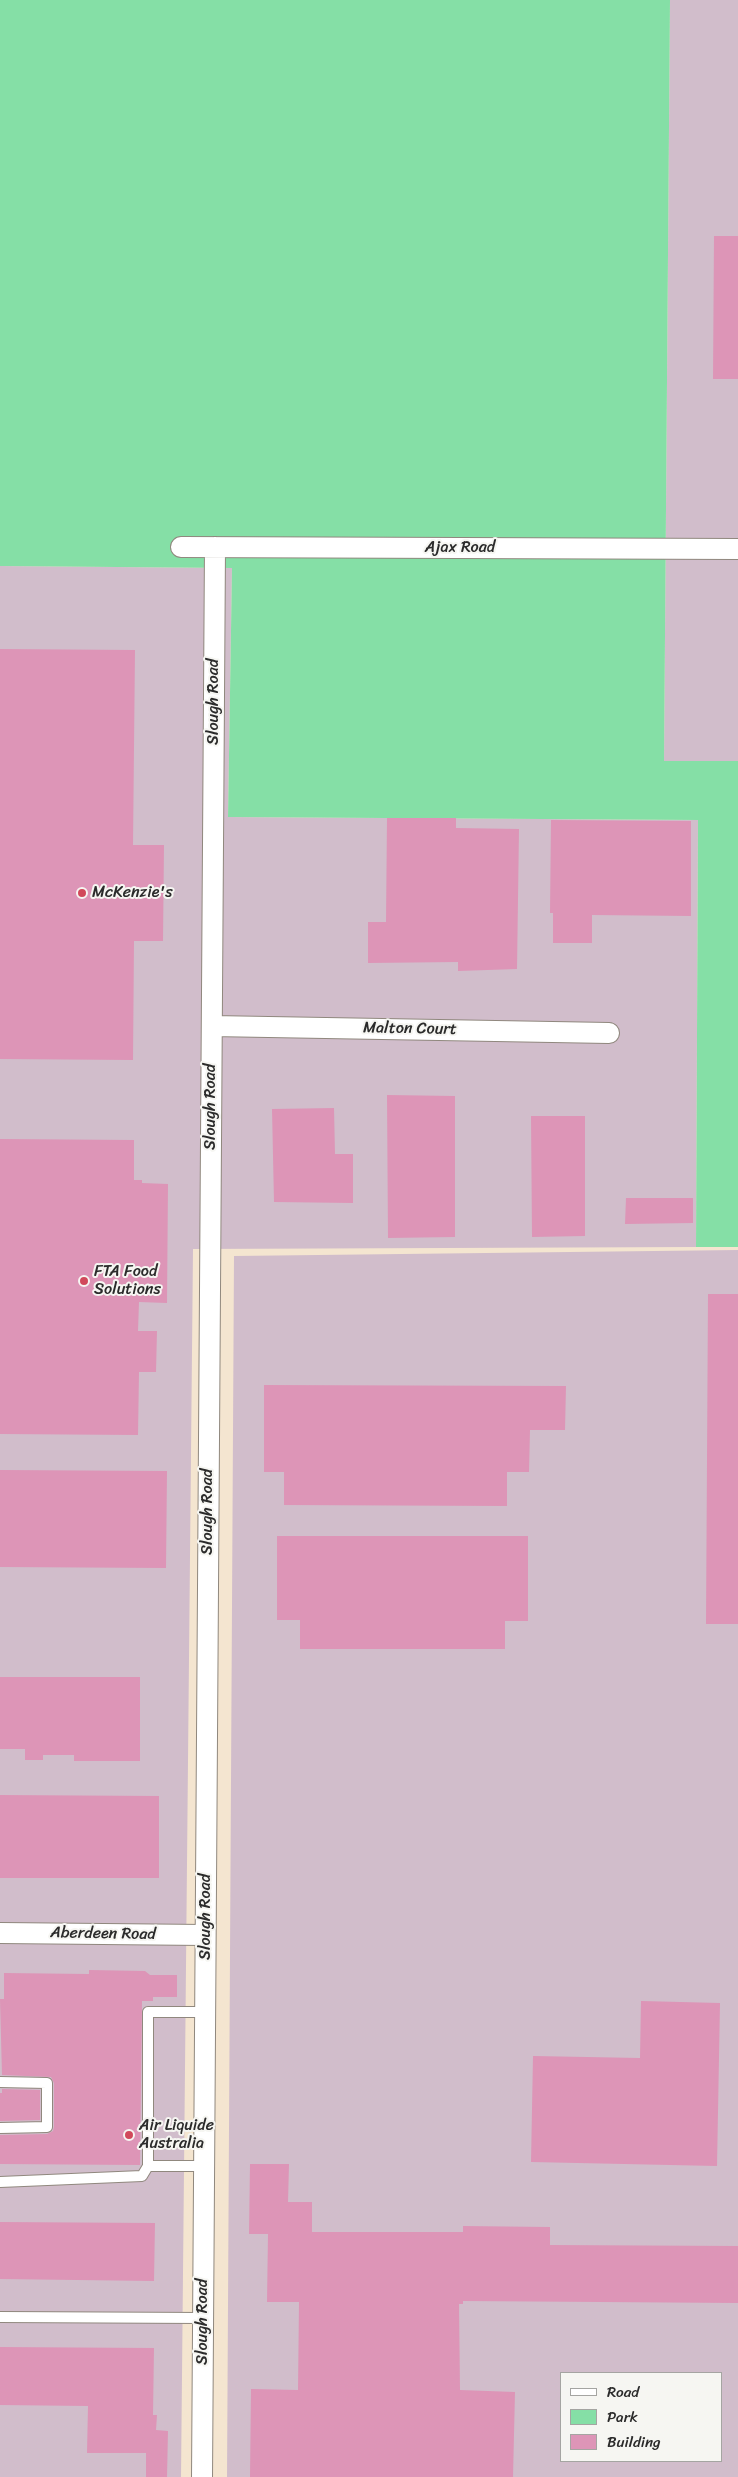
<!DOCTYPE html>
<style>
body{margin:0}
#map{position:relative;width:738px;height:2477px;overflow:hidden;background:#f4e5d0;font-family:Sriracha,sans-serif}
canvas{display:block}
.legend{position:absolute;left:560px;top:2372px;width:162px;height:90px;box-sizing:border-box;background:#f6f6f2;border:1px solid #a5a5a2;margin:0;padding:6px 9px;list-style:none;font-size:15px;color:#2b2b2b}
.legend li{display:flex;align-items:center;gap:10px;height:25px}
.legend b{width:25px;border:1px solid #a5a5a2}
</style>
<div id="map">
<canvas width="738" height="2477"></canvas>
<ul class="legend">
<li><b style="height:6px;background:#fff"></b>Road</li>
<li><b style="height:14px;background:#85dfa6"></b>Park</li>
<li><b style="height:14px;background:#dd95b7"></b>Building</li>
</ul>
</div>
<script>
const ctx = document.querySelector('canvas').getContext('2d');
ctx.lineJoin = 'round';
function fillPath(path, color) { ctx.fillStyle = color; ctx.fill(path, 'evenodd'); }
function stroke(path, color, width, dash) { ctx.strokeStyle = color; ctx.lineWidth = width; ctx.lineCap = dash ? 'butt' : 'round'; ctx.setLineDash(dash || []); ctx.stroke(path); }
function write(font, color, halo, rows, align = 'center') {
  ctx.font = font + ' Sriracha,sans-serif'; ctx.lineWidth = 4; ctx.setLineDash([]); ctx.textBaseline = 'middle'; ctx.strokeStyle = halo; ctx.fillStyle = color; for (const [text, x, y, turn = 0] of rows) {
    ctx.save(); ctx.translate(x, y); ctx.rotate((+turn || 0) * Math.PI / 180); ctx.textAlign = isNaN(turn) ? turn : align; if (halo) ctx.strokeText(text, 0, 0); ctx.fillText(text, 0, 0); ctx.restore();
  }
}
fillPath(new Path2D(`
 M 670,0 L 738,0 L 738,761 L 664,761 Z
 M 0,566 L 232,568 L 228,817 L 698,820 L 696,1247 L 193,1249 L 181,2477 L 0,2477 Z
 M 738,1250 L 738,2477 L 227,2477 L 234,1256 ZM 562,2373 L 722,2373 L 722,2461 L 562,2461 Z`), '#d1bdcb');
fillPath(new Path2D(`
 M 0,0 L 670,0 L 664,761 L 738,761 L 738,1247 L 696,1247 L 698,820 L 228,817 L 232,568 L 0,566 Z`), '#85dfa6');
fillPath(new Path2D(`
 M 714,236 L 738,236 L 738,379 L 713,379 Z
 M 0,649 L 135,650 L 133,845 L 164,845 L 163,941 L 134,941 L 133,1060 L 0,1059 Z
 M 387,818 L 456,818 L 456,828 L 519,829 L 517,969 L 458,971 L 458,962 L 368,963 L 368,922 L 386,922 Z
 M 551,820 L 691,821 L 691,916 L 592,915 L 592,943 L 553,943 L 553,913 L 550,913 Z
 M 387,1095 L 455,1096 L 455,1237 L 388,1238 Z
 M 334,1108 L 335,1154 L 353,1154 L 353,1203 L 274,1202 L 272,1109 Z
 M 531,1116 L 585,1116 L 585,1236 L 532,1237 Z
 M 0,1139 L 134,1140 L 134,1180 L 142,1180 L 142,1183 L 168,1184 L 167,1303 L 139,1302 L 138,1331 L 157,1331 L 156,1372 L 139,1372 L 138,1435 L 0,1434 Z
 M 626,1198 L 693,1198 L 693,1223 L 625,1224 Z
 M 708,1294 L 738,1294 L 738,1624 L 706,1624 Z
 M 264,1385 L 566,1386 L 565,1430 L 530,1430 L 529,1472 L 507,1472 L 507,1506 L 284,1505 L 284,1472 L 264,1472 Z
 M 0,1470 L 167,1471 L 166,1568 L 0,1567 Z
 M 277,1536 L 528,1536 L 528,1621 L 505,1621 L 505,1649 L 300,1649 L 300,1620 L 277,1620 Z
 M 0,1677 L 140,1677 L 140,1761 L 74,1761 L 74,1755 L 43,1755 L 43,1760 L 25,1760 L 25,1749 L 0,1749 Z
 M 0,1795 L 159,1796 L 159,1878 L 0,1878 Z
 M 89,1970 L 145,1971 L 150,1975 L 177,1975 L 177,1997 L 153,1997 L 153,2001 L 142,2001 L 140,2165 L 0,2164 L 0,2135 L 47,2134 L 53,2131 L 54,2127 L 54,2083 L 51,2077 L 2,2075 L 0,1999 L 4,1999 L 4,1973 L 89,1974 Z
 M 641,2001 L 720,2003 L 717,2166 L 531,2162 L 533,2056 L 640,2058 Z
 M 2,2089 L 40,2090 L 40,2120 L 0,2121 L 0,2093 L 2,2093 Z
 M 250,2164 L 289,2164 L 288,2202 L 312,2202 L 312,2232 L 463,2232 L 463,2226 L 550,2227 L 550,2245 L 738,2246 L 738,2303 L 463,2301 L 463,2304 L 459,2304 L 460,2390 L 515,2392 L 513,2477 L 250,2477 L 251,2389 L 298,2390 L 299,2302 L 267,2302 L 268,2234 L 249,2234 Z
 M 0,2222 L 155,2223 L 154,2281 L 0,2279 Z
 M 0,2347 L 154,2348 L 153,2415 L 157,2415 L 156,2430 L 168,2431 L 167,2477 L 146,2477 L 146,2453 L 87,2453 L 88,2406 L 0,2405 Z`), '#dd95b7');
const service = new Path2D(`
 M 0,2082 L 47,2083 L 47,2127 L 0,2128
 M 204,2166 L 148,2166 L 148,2012 L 205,2012
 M 0,2182 L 142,2176 L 148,2166
 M 0,2317 L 203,2318`);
const minor = new Path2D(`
 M 181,547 L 738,549
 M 212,1026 L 609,1033
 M 0,1933 L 205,1935
 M 202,2477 L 215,547`);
stroke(service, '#90887e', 12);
stroke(minor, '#90887e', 22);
stroke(service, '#fff', 10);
stroke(minor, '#fff', 20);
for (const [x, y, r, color] of [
 [82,893,5,"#d1495b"],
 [84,1281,5,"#d1495b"],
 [129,2135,5,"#d1495b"]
]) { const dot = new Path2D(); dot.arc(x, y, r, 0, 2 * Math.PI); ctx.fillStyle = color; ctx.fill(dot); stroke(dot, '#f6f6f2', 2); }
write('16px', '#2b2b2b', '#f6f6f2', [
 ["Ajax Road",460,548],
 ["Slough Road",214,702,-90],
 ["Malton Court",410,1029,1],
 ["Slough Road",211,1107,-90],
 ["Slough Road",208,1512,-90],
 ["Slough Road",206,1917,-90],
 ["Aberdeen Road",103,1934,1],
 ["Slough Road",203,2322,-90]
]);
write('16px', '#2b2b2b', '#f6f6f2', [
 ["McKenzie's",92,893],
 ["FTA Food",94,1272],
 ["Solutions",94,1290],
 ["Air Liquide",139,2126],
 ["Australia",139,2144]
], 'left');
</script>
